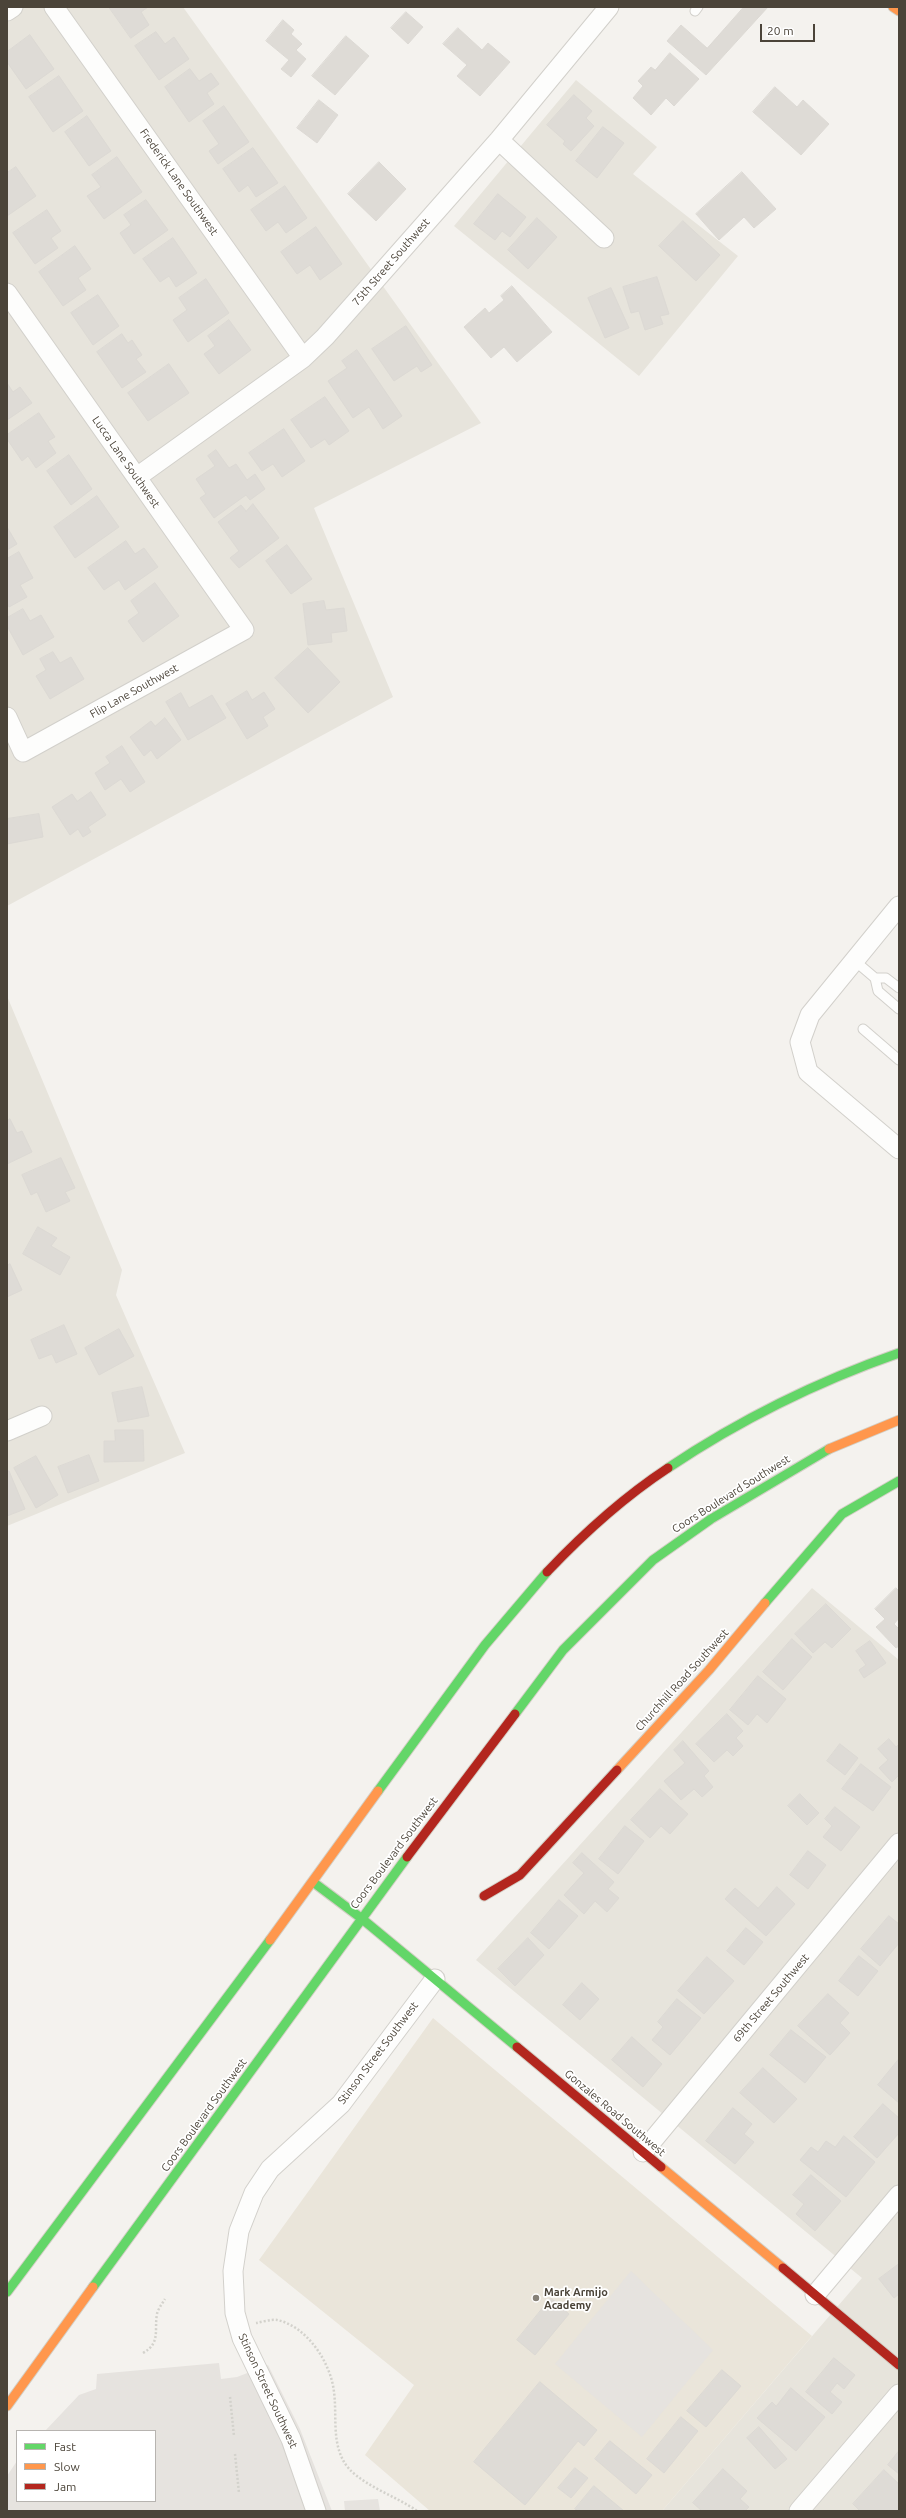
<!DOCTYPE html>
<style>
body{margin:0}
#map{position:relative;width:906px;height:2518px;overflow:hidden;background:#f4f2ee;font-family:Ubuntu,sans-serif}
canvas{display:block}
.frame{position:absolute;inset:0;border:8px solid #4b4439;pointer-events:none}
.legend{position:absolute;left:16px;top:2430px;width:140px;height:72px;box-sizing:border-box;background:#fff;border:1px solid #b7b4b0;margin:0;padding:5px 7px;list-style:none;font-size:12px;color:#4b4439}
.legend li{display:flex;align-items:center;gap:8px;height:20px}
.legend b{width:20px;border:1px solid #b7b4b0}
.scale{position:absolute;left:760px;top:24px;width:55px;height:18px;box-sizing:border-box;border:2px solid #4b4439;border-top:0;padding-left:5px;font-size:12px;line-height:14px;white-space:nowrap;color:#4b4439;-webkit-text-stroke:3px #fff;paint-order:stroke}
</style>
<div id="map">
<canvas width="906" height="2518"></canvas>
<div class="frame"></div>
<ul class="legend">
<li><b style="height:5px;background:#63d668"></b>Fast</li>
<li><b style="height:5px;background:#ff974d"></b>Slow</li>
<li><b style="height:5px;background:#b3261e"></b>Jam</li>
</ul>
<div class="scale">20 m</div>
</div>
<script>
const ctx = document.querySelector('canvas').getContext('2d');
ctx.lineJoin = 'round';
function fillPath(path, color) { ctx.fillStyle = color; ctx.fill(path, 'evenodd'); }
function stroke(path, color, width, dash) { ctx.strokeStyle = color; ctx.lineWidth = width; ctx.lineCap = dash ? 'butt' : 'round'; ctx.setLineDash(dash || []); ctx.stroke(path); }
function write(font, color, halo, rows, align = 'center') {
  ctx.font = font + ' Ubuntu,sans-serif'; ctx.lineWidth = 3.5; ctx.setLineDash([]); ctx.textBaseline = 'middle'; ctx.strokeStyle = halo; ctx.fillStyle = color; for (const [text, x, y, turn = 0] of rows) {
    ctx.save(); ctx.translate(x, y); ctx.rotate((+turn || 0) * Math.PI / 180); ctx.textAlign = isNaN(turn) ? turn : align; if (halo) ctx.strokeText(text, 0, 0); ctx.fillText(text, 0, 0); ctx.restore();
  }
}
fillPath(new Path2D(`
 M 7,7 L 183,7 L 481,423 L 314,508 L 393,697 L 7,906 Z
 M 576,80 L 657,147 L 633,174 L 738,256 L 639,376 L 454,226 Z
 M 7,996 L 122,1270 L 116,1295 L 185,1453 L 7,1526 Z
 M 812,1588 L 899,1660 L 899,2511 L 662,2511 L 862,2278 L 476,1960 Z`), '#e7e4dc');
fillPath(new Path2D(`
 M 433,2018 L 812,2336 L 662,2511 L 430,2511 L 365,2455 L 414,2385 L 259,2260 Z`), '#eae5da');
fillPath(new Path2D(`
 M 631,2271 L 713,2350 L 642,2437 L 555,2364 Z
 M 219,2363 L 221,2379 L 237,2377 L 268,2365 L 300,2429 L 332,2511 L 7,2511 L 7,2476 L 17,2461 L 17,2501 L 155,2501 L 155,2431 L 45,2431 L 79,2395 L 96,2389 L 97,2374 Z
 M 378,2499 L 380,2511 L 345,2511 L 344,2501 Z`), '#e6e3df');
const building = new Path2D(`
 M 109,7 L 148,7 L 141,12 L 149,25 L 131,38 Z
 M 744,7 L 768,7 L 706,75 L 667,41 L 681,25 L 707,48 Z
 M 406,12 L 423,27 L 408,44 L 391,28 Z
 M 283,20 L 294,30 L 291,34 L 302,44 L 296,50 L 306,59 L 291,77 L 281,69 L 289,60 L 266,41 Z
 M 458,28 L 482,50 L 488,43 L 510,62 L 480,96 L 457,76 L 467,65 L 443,44 Z
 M 156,32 L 165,44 L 174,37 L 189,59 L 159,80 L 135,46 Z
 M 30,35 L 54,69 L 26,89 L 7,62 L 7,52 Z
 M 346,36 L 369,56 L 335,95 L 312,76 Z
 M 670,53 L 699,79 L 674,106 L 666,98 L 651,115 L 633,98 L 643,86 L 638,81 L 651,67 L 655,70 Z
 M 190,69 L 199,81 L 211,73 L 219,84 L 207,93 L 214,104 L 189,122 L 165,87 Z
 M 59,76 L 83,111 L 53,132 L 29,97 Z
 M 775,87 L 797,107 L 803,100 L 829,124 L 801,155 L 753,112 Z
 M 574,95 L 592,111 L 586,118 L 594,126 L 571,151 L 563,144 L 565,141 L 547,125 Z
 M 319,100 L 338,115 L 317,143 L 297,128 Z
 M 224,106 L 249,142 L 218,164 L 209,151 L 219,144 L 203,121 Z
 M 87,116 L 111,151 L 89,166 L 65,132 Z
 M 603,127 L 624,143 L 597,178 L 576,161 Z
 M 253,148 L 278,183 L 256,197 L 248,185 L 239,192 L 223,169 Z
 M 117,157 L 142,192 L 104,219 L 87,196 L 101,187 L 92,175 Z
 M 379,162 L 406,189 L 376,221 L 348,194 Z
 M 16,167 L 36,196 L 7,216 L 7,173 Z
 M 742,172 L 776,209 L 754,228 L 744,217 L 719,240 L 696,214 Z
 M 285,186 L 307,218 L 286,233 L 278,222 L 266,231 L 251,210 Z
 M 498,194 L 526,217 L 510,237 L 502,231 L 495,240 L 474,224 Z
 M 146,200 L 168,230 L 134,254 L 120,233 L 131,225 L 124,215 Z
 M 47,210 L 61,231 L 51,238 L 58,248 L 35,264 L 13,233 Z
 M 537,218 L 557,237 L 528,269 L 508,250 Z
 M 683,221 L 720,255 L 696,281 L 659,246 Z
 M 316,227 L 342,264 L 320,280 L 310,265 L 297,274 L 281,252 Z
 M 173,238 L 197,273 L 176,287 L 169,276 L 160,282 L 143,259 Z
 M 75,246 L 91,269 L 78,278 L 86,290 L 63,306 L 39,272 Z
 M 657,277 L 669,314 L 660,316 L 663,324 L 645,330 L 639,311 L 631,313 L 623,287 Z
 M 206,279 L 229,313 L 188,342 L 173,320 L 187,310 L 179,298 Z
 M 512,286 L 552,332 L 517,362 L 504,347 L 491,358 L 464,327 L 485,308 L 489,313 L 504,300 L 501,296 Z
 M 611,288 L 629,328 L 605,338 L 588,298 Z
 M 98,295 L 119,326 L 93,345 L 71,313 Z
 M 229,320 L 251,350 L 219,374 L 204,354 L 215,346 L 208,336 Z
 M 406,326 L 432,365 L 421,372 L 417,366 L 394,381 L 372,349 Z
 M 122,334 L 128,343 L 132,340 L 142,355 L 136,359 L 146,372 L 122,388 L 97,352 Z
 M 357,350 L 402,416 L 383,429 L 369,407 L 353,418 L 328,381 L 347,368 L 342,361 Z
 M 169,364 L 189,393 L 148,421 L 128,393 Z
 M 7,383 L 13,392 L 20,387 L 32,403 L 7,420 Z
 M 325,397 L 349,431 L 329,445 L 325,439 L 311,448 L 291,420 Z
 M 39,413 L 55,437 L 48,441 L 56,453 L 36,468 L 28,456 L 22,461 L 7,439 L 7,435 Z
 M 284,429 L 305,461 L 282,477 L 273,464 L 262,471 L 249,453 Z
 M 216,450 L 229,468 L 236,464 L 247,480 L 255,474 L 265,489 L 250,500 L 246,495 L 214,518 L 200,498 L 206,494 L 196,479 L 215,466 L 208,456 Z
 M 69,455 L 92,489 L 71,505 L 47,471 Z
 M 97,496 L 119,527 L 75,558 L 54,527 Z
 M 253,504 L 279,538 L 239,568 L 230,558 L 239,551 L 218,522 L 241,505 L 246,511 Z
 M 7,527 L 17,544 L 7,550 Z
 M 126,541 L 135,554 L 144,548 L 158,567 L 125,590 L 119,580 L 104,590 L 88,568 Z
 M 287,545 L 312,579 L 291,594 L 266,561 Z
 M 19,552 L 33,578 L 20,585 L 27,597 L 9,607 L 7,603 L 7,559 Z
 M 155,583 L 179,616 L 143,642 L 128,621 L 139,613 L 131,601 Z
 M 324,601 L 326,610 L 344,608 L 347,631 L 331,633 L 332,642 L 308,645 L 303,604 Z
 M 23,609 L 30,621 L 41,615 L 54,637 L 23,655 L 7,626 L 7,618 Z
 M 308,648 L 340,682 L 308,713 L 275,678 Z
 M 53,652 L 60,663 L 71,657 L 84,679 L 50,699 L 36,676 L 46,670 L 40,659 Z
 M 247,691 L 252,700 L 264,692 L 275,709 L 263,717 L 268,726 L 247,739 L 226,704 Z
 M 181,693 L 189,708 L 212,695 L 226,718 L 188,740 L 166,702 Z
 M 165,718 L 181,740 L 157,759 L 151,750 L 144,756 L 130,737 L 151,721 L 155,726 Z
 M 122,746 L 145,782 L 130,792 L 121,779 L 105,790 L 95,773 L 110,763 L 106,757 Z
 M 91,792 L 106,815 L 88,827 L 91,832 L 83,837 L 78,829 L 70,835 L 52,807 L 72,794 L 77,801 Z
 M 39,814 L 43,837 L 7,844 L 7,819 Z
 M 10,1119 L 17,1133 L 22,1131 L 32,1152 L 7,1164 L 7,1121 Z
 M 61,1158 L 75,1188 L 65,1192 L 70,1201 L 46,1212 L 37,1192 L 31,1195 L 22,1175 Z
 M 38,1227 L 57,1238 L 51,1246 L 70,1257 L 60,1275 L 23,1254 Z
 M 10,1264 L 22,1290 L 7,1297 L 7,1266 Z
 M 64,1325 L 77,1354 L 56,1363 L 52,1354 L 39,1359 L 31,1340 Z
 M 119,1329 L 134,1356 L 99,1375 L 85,1348 Z
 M 142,1387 L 149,1416 L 118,1422 L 112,1393 Z
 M 115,1430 L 143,1430 L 144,1461 L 104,1462 L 104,1441 L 115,1441 Z
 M 89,1455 L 99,1481 L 68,1493 L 58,1467 Z
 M 36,1456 L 58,1495 L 36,1508 L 14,1468 Z
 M 7,1471 L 9,1471 L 25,1509 L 7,1516 Z
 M 896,1588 L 899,1591 L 899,1618 L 894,1624 L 899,1629 L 899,1646 L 896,1648 L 876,1627 L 885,1619 L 875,1609 Z
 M 826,1604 L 851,1629 L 832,1648 L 825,1642 L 813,1653 L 795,1634 Z
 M 792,1639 L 812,1657 L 783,1690 L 763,1672 Z
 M 870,1641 L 886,1663 L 864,1678 L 859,1670 L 866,1665 L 856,1651 Z
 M 758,1676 L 786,1699 L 767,1723 L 757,1714 L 748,1725 L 730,1710 Z
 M 727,1714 L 743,1731 L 736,1738 L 743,1746 L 733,1756 L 727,1750 L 714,1762 L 696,1744 Z
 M 889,1739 L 896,1747 L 899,1744 L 899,1775 L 892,1782 L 879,1768 L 888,1760 L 878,1749 Z
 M 683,1741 L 709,1771 L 704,1776 L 713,1787 L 702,1797 L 694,1789 L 681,1800 L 664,1781 L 685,1763 L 674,1750 Z
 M 840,1744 L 858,1758 L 845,1775 L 827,1761 Z
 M 861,1764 L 891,1787 L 873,1811 L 842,1789 Z
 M 660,1789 L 688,1814 L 670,1834 L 661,1826 L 650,1838 L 631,1820 Z
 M 800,1794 L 819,1813 L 807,1825 L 788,1806 Z
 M 835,1807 L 860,1827 L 841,1851 L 823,1837 L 832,1826 L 825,1819 Z
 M 625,1826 L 644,1841 L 618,1874 L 599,1859 Z
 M 808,1851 L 826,1865 L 808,1889 L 790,1875 Z
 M 582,1853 L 614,1882 L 608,1889 L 619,1898 L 607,1912 L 595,1901 L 584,1914 L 564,1895 L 584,1873 L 573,1863 Z
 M 777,1887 L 795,1904 L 766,1936 L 725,1899 L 735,1888 L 758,1908 Z
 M 559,1900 L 578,1916 L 549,1949 L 531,1933 Z
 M 889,1916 L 899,1924 L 899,1943 L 880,1966 L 861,1949 Z
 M 746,1928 L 763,1942 L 744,1965 L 727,1951 Z
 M 528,1938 L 544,1955 L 515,1986 L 498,1969 Z
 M 859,1956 L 878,1971 L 858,1996 L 839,1981 Z
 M 707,1957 L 734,1981 L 704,2014 L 678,1991 Z
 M 582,1983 L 599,1999 L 580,2020 L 563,2005 Z
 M 828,1994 L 849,2013 L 840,2023 L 850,2033 L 830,2055 L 798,2026 Z
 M 677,1999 L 701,2018 L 670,2055 L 652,2040 L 663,2027 L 658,2022 Z
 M 791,2030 L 826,2057 L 805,2083 L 770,2055 Z
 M 632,2037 L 662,2064 L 643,2087 L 612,2060 Z
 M 899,2059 L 899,2103 L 878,2085 Z
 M 763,2068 L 797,2099 L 774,2123 L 740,2093 Z
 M 883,2104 L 899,2118 L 899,2133 L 877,2158 L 854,2137 Z
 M 733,2108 L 752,2124 L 744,2134 L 754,2142 L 735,2164 L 706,2141 Z
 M 844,2136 L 875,2162 L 846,2197 L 800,2160 L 811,2147 L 818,2152 L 826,2141 L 835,2147 Z
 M 811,2175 L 841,2201 L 815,2231 L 796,2214 L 804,2204 L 793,2195 Z
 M 899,2264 L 899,2294 L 894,2298 L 879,2279 Z
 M 551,2298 L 569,2314 L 535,2355 L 517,2340 Z
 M 834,2358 L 855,2375 L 844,2389 L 837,2383 L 830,2392 L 842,2402 L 832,2414 L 806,2392 Z
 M 722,2370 L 741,2386 L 706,2427 L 687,2411 Z
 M 540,2382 L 597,2430 L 584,2446 L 578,2441 L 525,2505 L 474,2462 Z
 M 791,2388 L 825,2417 L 796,2451 L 757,2418 L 772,2402 L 776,2406 Z
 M 681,2417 L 698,2431 L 664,2473 L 647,2459 Z
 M 759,2427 L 787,2459 L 775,2469 L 747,2438 Z
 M 610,2441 L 652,2475 L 636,2494 L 595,2459 Z
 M 899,2451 L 899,2474 L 888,2465 Z
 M 575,2468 L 588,2478 L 571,2498 L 558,2488 Z
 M 723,2469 L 747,2491 L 740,2499 L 749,2507 L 745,2511 L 702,2511 L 693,2503 Z
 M 884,2470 L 899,2484 L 899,2511 L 860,2511 L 853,2504 Z
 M 594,2486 L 624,2511 L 578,2511 L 575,2509 Z`);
fillPath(building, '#dedbd6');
stroke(building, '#dcd9d4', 1);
const lane = new Path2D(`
 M 695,11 L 698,7
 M 855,961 L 875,978 L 878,991 L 899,1009
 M 875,978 L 886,978 L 899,988
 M 863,1029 L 899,1060`);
const street = new Path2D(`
 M 54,7 L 303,358
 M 7,11 L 13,7
 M 499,140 L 604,238
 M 7,293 L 244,630 L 23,752 L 7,717
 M 137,477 L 303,358 L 325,337 L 499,140 L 609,7
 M 899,906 L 810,1015 L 800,1042 L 808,1072 L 899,1149
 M 7,1431 L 42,1416
 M 643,2152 L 899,1843
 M 815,2295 L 899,2195
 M 316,2511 L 291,2439 L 242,2338 L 235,2313 L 233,2271 L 239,2231 L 254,2193 L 270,2169 L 341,2104 L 435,1979
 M 799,2511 L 899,2394`);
const fast = new Path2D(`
 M 668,1468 C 741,1419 816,1382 899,1353
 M 765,1603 L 842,1514 L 899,1481
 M 515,1714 L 563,1650 L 653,1560 L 711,1519 L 829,1449
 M 378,1791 L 485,1645 L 547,1572
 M 313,1882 L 361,1918 L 517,2047
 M 93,2287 L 407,1857
 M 7,2292 L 270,1940`);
const slow = new Path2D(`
 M 893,7 L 899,11
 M 829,1449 L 899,1420
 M 617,1770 L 709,1670 L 765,1603
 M 270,1940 L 378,1791
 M 661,2167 L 783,2268
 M 7,2406 L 93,2287`);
const jam = new Path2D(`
 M 547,1572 C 583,1534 624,1497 668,1468
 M 407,1857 L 515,1714
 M 484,1896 L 520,1875 L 617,1770
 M 517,2047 L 661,2167
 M 783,2268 L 899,2365`);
stroke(lane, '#d2d0cb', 11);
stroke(street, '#d2d0cb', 21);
stroke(fast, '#d3cfc5', 11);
stroke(slow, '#d3cfc5', 11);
stroke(jam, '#d3cfc5', 11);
stroke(new Path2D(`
 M 256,2323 C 262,2322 271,2319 277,2320 C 307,2326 331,2363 334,2392 C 337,2415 332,2439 343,2460 C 354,2483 397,2496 417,2511
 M 143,2353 C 161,2343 154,2330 157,2314 C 158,2309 162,2304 165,2299
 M 230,2397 L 234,2436
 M 235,2454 L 239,2493`), '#d3d2cc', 2.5, [2, 2]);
stroke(lane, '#fdfdfc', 9);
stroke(street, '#fdfdfc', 19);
stroke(fast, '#63d668', 9);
stroke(slow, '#ff974d', 9);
stroke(jam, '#b3261e', 9);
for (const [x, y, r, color] of [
 [536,2298,4,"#868178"]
]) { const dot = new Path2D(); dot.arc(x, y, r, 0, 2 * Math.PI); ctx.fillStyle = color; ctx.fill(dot); stroke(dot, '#fff', 1.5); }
write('11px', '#4b4439', '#fff', [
 ["Frederick Lane Southwest",179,182,55],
 ["75th Street Southwest",391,262,-49],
 ["Lucca Lane Southwest",126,462,55],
 ["Flip Lane Southwest",134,691,-29],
 ["Coors Boulevard Southwest",731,1494,-32],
 ["Churchhill Road Southwest",682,1680,-48],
 ["Coors Boulevard Southwest",394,1853,-53],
 ["69th Street Southwest",771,1998,-50],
 ["Stinson Street Southwest",378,2053,-53],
 ["Gonzales Road Southwest",615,2113,40],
 ["Coors Boulevard Southwest",204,2115,-54],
 ["Stinson Street Southwest",268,2391,65]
]);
write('bold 11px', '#4b4439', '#fff', [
 ["Mark Armijo",544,2292],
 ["Academy",544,2305]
], 'left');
</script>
